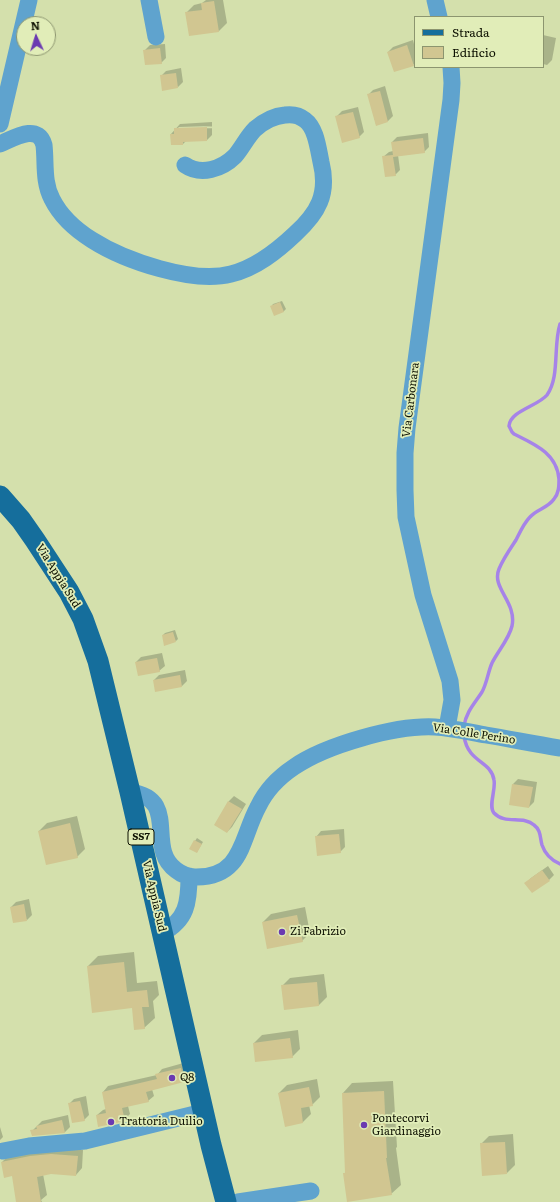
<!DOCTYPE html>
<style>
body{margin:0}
#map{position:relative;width:560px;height:1202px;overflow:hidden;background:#d4e0ac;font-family:Literata,serif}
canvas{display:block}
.legend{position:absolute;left:414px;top:16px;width:130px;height:52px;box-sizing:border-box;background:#e1edb8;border:1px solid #8c956f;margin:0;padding:5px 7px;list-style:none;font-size:12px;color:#0d1001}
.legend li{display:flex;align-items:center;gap:8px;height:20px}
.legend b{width:20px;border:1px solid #8c956f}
.north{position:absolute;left:16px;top:16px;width:40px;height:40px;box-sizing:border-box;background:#e1edb8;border:1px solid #8c956f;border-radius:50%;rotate:356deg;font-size:11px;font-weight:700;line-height:16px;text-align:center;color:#0d1001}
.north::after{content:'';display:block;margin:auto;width:14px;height:18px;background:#6b3ab1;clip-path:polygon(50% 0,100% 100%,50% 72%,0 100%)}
</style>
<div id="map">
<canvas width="560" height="1202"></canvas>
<ul class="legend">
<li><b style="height:5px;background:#156e9c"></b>Strada</li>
<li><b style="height:11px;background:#d1c691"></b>Edificio</li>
</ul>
<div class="north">N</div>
</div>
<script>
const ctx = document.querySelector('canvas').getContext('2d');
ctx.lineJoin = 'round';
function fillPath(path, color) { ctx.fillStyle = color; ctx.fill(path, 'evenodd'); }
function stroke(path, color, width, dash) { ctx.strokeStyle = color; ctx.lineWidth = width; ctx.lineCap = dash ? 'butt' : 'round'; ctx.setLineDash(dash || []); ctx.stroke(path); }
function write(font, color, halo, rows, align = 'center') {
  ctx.font = font + ' Literata,serif'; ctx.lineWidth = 3.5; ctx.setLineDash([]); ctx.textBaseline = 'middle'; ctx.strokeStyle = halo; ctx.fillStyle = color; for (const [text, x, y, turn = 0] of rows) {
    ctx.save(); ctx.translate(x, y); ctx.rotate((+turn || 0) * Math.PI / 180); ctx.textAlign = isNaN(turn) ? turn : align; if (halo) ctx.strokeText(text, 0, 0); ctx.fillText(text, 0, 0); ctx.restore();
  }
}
fillPath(new Path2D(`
 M 206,0 L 223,0 L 227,23 L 219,31 L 186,13 L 194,5 L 202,3 Z
 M 543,35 L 556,38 L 552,60 L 547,65 L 543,64 Z
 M 413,40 L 415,48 L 415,63 L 413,65 L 388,52 L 393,47 Z
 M 165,44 L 166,58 L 161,63 L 144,51 L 150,45 Z
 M 181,68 L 183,82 L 178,87 L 161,76 L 166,71 Z
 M 385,86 L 393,116 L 388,121 L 376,124 L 368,95 L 373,90 Z
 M 358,107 L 364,132 L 359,137 L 337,116 L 342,111 Z
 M 212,122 L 212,135 L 207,140 L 186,141 L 183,144 L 172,144 L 171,134 L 180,124 ZM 212,126 L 212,128 L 177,129 L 179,127 Z
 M 428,133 L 429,147 L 424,152 L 398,155 L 400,170 L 395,175 L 383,157 L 389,152 L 393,151 L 392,142 L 397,137 Z
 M 282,301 L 286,309 L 283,312 L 271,307 L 273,304 Z
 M 175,630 L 178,639 L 176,641 L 163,635 L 165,633 Z
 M 162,653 L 165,666 L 159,671 L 136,662 L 141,657 Z
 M 185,670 L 187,681 L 182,686 L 154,680 L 159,675 Z
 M 518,779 L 537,782 L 534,802 L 529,807 L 513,784 Z
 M 234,796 L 246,804 L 232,827 L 227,832 L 215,825 L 229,801 Z
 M 77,816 L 85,849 L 77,857 L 39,831 L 47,823 Z
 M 344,829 L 345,847 L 340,852 L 316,837 L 321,831 Z
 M 197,838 L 203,842 L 197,852 L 195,841 Z
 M 548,866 L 554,875 L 549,880 L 526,883 L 531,878 Z
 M 29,899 L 32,915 L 27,920 L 11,907 L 16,902 Z
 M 305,907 L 310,933 L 302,941 L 263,922 L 271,914 Z
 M 134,952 L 137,983 L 157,981 L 159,995 L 153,1001 L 155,1018 L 144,1028 L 133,1007 L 88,966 L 98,956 Z
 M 324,974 L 327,997 L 319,1005 L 282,986 L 290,978 Z
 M 298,1030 L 300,1049 L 292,1057 L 254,1043 L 262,1035 Z
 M 187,1062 L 190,1075 L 184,1081 L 152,1089 L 154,1096 L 148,1101 L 128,1106 L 130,1114 L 124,1120 L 97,1115 L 103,1110 L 106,1109 L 103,1092 L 108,1086 L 157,1075 L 162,1069 Z
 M 317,1079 L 320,1097 L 312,1105 L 309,1105 L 311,1114 L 303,1122 L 286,1126 L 279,1093 L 287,1085 Z
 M 393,1081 L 397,1147 L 396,1148 L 401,1185 L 391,1194 L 344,1174 L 346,1171 L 343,1093 L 352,1083 Z
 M 86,1096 L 89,1115 L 84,1120 L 69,1104 L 74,1099 Z
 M 68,1115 L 70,1127 L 65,1132 L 32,1135 L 32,1131 L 42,1121 Z
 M 0,1127 L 3,1137 L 0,1140 Z
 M 513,1134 L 515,1165 L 507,1173 L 481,1144 L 489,1136 Z
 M 58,1148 L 83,1150 L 82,1168 L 76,1175 L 50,1173 L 43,1174 L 47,1195 L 41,1200 L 42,1202 L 17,1202 L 13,1175 L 2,1162 L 8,1156 Z`), '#0003');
stroke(new Path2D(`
 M 464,726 C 466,712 475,703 482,692 C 487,683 488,672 492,663 C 498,651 509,639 512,626 C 517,602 491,588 499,569 C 503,559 510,549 516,540 C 520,532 524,523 530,517 C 537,509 548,508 554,499 C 559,493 559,486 559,479 C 557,453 534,444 514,434 L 512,432 L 509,426 C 510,411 538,406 547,395 C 560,377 553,346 560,324
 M 464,736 C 465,743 467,748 471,753 C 479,763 492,766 494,780 C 496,790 488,806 494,813 C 505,825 523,815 534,825 C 541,830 540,838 542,845 C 545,854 551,860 560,864`), '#a683e8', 3.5);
fillPath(new Path2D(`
 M 214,1 L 219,32 L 189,36 L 185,12 L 202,10 L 201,3 Z
 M 407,45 L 414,66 L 394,72 L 387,52 Z
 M 160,48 L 162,64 L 145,65 L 143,50 Z
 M 176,73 L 178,88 L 162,91 L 160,75 Z
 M 380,91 L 388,122 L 376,126 L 367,94 Z
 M 353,112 L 360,138 L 342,143 L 335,116 Z
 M 207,127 L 207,141 L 183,142 L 183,145 L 171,145 L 170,134 L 174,134 L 174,128 Z
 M 423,138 L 425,153 L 393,157 L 396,176 L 385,177 L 382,156 L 393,155 L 391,142 Z
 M 280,302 L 284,312 L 274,316 L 270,306 Z
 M 173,632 L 176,642 L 164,646 L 162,635 Z
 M 157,658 L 160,672 L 138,676 L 135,662 Z
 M 180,675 L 182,687 L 155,692 L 153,680 Z
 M 512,784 L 533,787 L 529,808 L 509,805 Z
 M 228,801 L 242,809 L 227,833 L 214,825 Z
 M 70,823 L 78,858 L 46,865 L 38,831 Z
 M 339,834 L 341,853 L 317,856 L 315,836 Z
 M 194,840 L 202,844 L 197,853 L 189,849 Z
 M 542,870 L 550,881 L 532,893 L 524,883 Z
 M 24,904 L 27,921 L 13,923 L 10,907 Z
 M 297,915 L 303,942 L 267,949 L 262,922 Z
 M 124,962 L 127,992 L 147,990 L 149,1007 L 142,1007 L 145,1029 L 134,1030 L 132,1008 L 92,1013 L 87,966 Z
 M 317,982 L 319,1006 L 284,1010 L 281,985 Z
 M 290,1038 L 293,1058 L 255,1062 L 253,1043 Z
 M 181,1068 L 184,1082 L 146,1092 L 149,1102 L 122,1108 L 125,1121 L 98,1127 L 96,1115 L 106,1113 L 102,1092 L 157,1079 L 155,1074 Z
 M 309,1087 L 313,1106 L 301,1108 L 303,1123 L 285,1127 L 278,1093 Z
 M 384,1091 L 387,1158 L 386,1158 L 392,1195 L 347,1202 L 343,1173 L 345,1173 L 342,1093 Z
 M 80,1101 L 85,1121 L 72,1123 L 68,1103 Z
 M 62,1120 L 65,1133 L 32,1136 L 30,1130 L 37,1129 L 36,1126 Z
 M 505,1142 L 507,1174 L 482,1176 L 480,1143 Z
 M 51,1154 L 78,1156 L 76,1176 L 51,1174 L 37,1177 L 41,1202 L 16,1202 L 12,1176 L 4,1178 L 1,1162 L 30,1156 Z`), '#d1c691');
stroke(new Path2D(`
 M 149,0 L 156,37
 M 435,0 L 439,17
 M 0,124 L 29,0
 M 0,144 C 14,138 38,123 44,145 C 46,163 43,182 52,199 C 60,215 76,230 92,240 C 125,261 193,284 231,274 C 256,268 277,251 295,234 C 318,213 329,194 321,162 C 318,148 316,128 305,120 C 299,115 292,114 285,115 C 273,116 263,122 255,129 C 247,137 242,148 235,156 C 222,169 201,176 185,165
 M 447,728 L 452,700 L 450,681 L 423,595 L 406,517 L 405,490 L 405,453 L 407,428 L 451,100 L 452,83 L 451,67
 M 130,792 C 181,799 145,848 176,870 C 181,874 188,877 195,877 C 243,878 241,838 258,807 C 266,790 279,777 294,767 C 326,745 396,725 435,727 C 452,728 469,732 486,735 C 510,739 535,744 560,748
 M 162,933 C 187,920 189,902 189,876
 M 3,1151 L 29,1146 L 85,1141 L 203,1112
 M 238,1202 L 311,1191`), '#5fa3ce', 17);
stroke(new Path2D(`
 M 0,496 L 21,520 L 35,540 L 69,592 L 83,619 L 98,661 L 130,792 L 211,1145 L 226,1202`), '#156e9c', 21);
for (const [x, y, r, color] of [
 [282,932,4,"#6b3ab1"],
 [172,1078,4,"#6b3ab1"],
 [111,1122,4,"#6b3ab1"],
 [364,1125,4,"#6b3ab1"]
]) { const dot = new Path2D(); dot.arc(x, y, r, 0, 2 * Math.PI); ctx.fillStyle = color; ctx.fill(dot); stroke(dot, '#e1edb8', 1.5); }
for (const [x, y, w] of [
 [141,837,26]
]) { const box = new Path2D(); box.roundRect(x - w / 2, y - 8, w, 16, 3); ctx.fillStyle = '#e1edb8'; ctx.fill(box); stroke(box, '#0d1001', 1); }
write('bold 10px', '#0d1001', null, [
 ["SS7",141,837]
]);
write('11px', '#0d1001', '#e1edb8', [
 ["Via Carbonara",411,400,-83],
 ["Via Appia Sud",58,576,58],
 ["Via Colle Perino",474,734,9],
 ["Via Appia Sud",154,896,77]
]);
write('11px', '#0d1001', '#e1edb8', [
 ["Zi Fabrizio",290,932],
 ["Q8",180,1078],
 ["Pontecorvi",372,1119],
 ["Giardinaggio",372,1132],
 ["Trattoria Duilio",119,1122]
], 'left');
</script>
